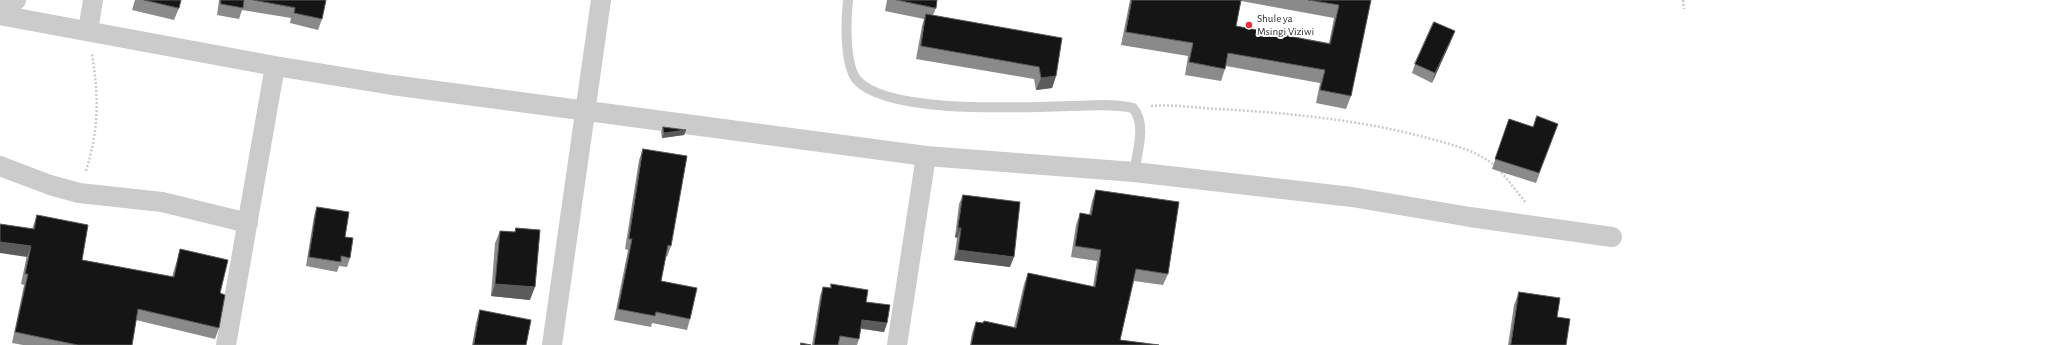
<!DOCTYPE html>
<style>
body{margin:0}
canvas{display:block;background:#fff}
</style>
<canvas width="2045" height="345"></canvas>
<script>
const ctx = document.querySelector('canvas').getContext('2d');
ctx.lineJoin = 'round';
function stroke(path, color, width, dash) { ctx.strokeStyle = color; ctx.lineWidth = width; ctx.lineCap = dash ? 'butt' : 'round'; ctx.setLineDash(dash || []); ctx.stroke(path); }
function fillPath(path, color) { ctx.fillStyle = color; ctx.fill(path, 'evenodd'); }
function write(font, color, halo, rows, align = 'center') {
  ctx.font = font + ' "Alegreya Sans",sans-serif'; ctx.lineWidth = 4; ctx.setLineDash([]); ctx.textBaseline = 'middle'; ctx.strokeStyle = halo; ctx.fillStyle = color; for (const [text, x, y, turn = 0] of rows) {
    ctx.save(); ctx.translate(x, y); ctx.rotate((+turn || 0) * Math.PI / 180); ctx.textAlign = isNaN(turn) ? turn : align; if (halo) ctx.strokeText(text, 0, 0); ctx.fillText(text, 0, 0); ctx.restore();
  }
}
stroke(new Path2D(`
 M 1683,0 L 1684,9
 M 1151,106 C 1174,104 1196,108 1218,109 C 1291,113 1364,120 1435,140 C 1457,146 1477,151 1495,166
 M 1499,169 L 1526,203
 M 86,171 C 99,128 99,99 92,54`), '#cbcbcb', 2.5, [2, 2]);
stroke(new Path2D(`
 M 848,0 C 846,20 844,64 857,80 C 888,115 1024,107 1070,106 C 1090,106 1113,103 1133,108 C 1147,124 1137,153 1134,172`), '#cbcbcb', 10);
stroke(new Path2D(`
 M 0,14 L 16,0
 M 0,15 L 275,66 L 392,85 L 926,156 L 1134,172 L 1352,197 L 1470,217 L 1612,237
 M 88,31 L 93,0
 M 0,166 L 50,185 L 79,193 L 162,202 L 248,223
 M 226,345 L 275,66
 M 552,345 L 601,0
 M 897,345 L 926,156`), '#cbcbcb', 20);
fillPath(new Path2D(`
 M 135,0 L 181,0 L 179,8 L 174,20 L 132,10 Z
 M 219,0 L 326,0 L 322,19 L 318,30 L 290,23 L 291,18 L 242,10 L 239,19 L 217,15 Z
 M 887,0 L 937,0 L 936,8 L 933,15 L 1056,76 L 1052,88 L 1036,90 L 1034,79 L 916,59 L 922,26 L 924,19 L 885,11 Z
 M 1130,0 L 1371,0 L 1351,96 L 1346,109 L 1316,103 L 1320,83 L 1226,66 L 1221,81 L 1185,75 L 1188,56 L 1121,45 ZM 1241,1 L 1334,18 L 1329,43 L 1236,26 Z
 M 1451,41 L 1432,83 L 1412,73 L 1415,64 Z
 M 1509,119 L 1533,127 L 1558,124 L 1536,183 L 1492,169 Z
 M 663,127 L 686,130 L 684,135 L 662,138 L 661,132 Z
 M 643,149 L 671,246 L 667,257 L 666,256 L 661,281 L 690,319 L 687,330 L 652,323 L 651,327 L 614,320 L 628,250 L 625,249 L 639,160 Z
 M 1096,190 L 1168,274 L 1163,285 L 1134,281 L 1120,340 L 1159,345 L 970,345 L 972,333 L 976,322 L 983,323 L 984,321 L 1014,327 L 1024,284 L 1028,273 L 1093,287 L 1097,261 L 1071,257 L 1076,225 L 1080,213 L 1089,215 L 1092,201 Z
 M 963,195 L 1010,267 L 954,260 L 957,238 L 955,237 L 959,204 Z
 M 317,207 L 345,237 L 350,258 L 347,267 L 339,266 L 337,272 L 306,266 L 314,216 Z
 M 37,215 L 82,260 L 172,277 L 177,260 L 180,249 L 220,293 L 219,328 L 215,339 L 136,320 L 132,345 L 23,345 L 12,343 L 24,285 L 21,284 L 33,226 Z
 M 516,228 L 530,300 L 491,296 L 495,243 L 500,231 L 514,232 Z
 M 831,284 L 866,302 L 887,323 L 884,332 L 861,329 L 859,339 L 857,345 L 812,345 L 820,296 L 823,287 L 830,288 Z
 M 1519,292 L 1557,317 L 1566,345 L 1508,345 L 1514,305 Z
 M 480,310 L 526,345 L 472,345 L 476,323 Z`), '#8a8a8a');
fillPath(new Path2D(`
 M 1455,31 L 1451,41 L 1432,83 L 1435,73 Z
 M 1056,76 L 1052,88 L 1036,90 L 1041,78 Z
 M 686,130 L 684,135 L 662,138 L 664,133 Z
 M 958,228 L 961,228 L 957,238 L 955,237 Z
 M 0,242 L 31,246 L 27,257 L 0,253 Z
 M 958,250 L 1014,257 L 1010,267 L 954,260 Z
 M 495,284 L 535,287 L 530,300 L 491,296 Z
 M 862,320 L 887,323 L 884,332 L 859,328 Z`), '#5b5b5b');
const building = new Path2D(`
 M 144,0 L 181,0 L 179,8 Z
 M 221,0 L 244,0 L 243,8 L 221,4 Z
 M 253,0 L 326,0 L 322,19 L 294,13 L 295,8 Z
 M 897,0 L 937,0 L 936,8 Z
 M 1132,0 L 1241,0 L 1236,26 L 1330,44 L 1339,5 L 1308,0 L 1371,0 L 1351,96 L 1320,90 L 1325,70 L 1228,53 L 1225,69 L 1189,62 L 1193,43 L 1126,32 Z
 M 926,14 L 1062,38 L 1056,76 L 1041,78 L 1039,67 L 921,46 Z
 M 1434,22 L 1455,31 L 1435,73 L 1415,64 Z
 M 1537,116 L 1558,124 L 1539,173 L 1495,159 L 1509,119 L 1533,127 Z
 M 663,127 L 686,130 L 664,133 Z
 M 643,149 L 687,156 L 671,246 L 668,245 L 661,281 L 697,288 L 690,319 L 656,312 L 655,316 L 618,309 L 632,239 L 629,239 Z
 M 1096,190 L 1179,202 L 1168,274 L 1136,269 L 1120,340 L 1159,345 L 971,345 L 976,322 L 983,323 L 984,321 L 1016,328 L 1028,273 L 1095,287 L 1101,250 L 1075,246 L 1080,213 L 1091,215 Z
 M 963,195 L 1020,202 L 1014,257 L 958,250 L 961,228 L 958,228 Z
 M 317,207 L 349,212 L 345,237 L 353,238 L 350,258 L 341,256 L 341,262 L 309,257 Z
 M 37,215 L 88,225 L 82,260 L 174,277 L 180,249 L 228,260 L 220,293 L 225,295 L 219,328 L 138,309 L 132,345 L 78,345 L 68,343 L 15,332 L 28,274 L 25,274 L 31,246 L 0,242 L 0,224 L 34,229 Z
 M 516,228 L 540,230 L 535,287 L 495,284 L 500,231 L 515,232 Z
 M 831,284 L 868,290 L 866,302 L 890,305 L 887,323 L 862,320 L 859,339 L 840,336 L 838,345 L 814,345 L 823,287 L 831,288 Z
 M 1519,292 L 1560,298 L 1557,317 L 1570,319 L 1566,345 L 1511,345 Z
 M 480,310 L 531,320 L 526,345 L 474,345 Z
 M 801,343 L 811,345 L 801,345 Z`);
fillPath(building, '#151515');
stroke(building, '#5b5b5b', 1);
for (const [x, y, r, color] of [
 [1249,25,4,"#e3323d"]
]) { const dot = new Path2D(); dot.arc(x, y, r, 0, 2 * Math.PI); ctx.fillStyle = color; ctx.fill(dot); stroke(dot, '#fff', 1.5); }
write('11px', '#2e2e2e', '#fff', [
 ["Shule ya",1257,19],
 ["Msingi Viziwi",1257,32]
], 'left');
</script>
